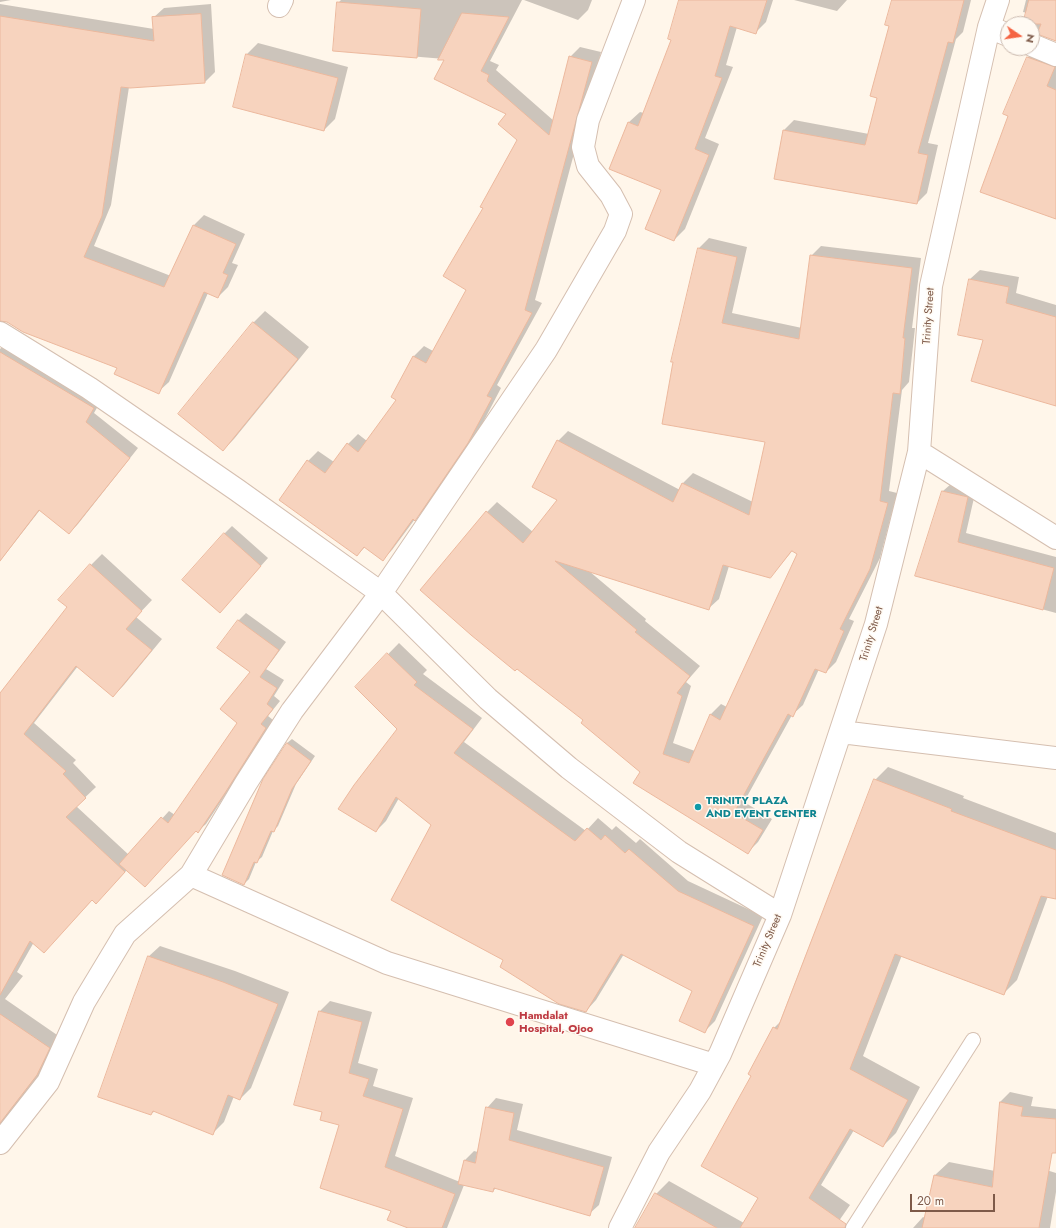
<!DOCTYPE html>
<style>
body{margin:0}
#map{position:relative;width:1056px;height:1228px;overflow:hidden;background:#fff6ea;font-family:Jost,sans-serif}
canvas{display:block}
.north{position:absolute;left:1000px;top:16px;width:40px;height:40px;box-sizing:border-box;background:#fffaf3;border:1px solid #cbbaaf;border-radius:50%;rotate:103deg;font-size:11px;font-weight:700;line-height:16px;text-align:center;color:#7e5a49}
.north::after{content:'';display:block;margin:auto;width:14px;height:18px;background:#f56443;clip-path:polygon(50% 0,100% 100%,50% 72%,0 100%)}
.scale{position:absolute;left:910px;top:1194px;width:85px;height:18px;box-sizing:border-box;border:2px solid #7e5a49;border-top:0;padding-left:5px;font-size:12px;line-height:14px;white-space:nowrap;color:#7e5a49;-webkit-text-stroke:3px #fffaf3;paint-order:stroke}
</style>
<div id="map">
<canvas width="1056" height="1228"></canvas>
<div class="north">N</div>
<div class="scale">20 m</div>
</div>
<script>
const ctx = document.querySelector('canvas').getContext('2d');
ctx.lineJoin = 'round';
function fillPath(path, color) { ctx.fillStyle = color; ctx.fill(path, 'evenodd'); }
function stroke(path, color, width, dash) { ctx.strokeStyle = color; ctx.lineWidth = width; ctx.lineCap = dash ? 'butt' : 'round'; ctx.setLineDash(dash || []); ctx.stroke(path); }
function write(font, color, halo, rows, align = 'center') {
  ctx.font = font + ' Jost,sans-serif'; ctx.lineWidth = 3; ctx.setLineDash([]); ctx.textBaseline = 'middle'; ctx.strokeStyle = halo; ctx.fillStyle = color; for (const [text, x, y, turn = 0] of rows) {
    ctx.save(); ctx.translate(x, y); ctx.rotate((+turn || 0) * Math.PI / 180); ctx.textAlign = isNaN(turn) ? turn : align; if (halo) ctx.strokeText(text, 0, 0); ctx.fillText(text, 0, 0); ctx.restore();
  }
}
fillPath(new Path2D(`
 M 0,0 L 11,0 L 0,2 Z
 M 341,0 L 522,0 L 490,61 L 499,65 L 496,70 L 554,121 L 570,57 L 580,47 L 601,52 L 535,300 L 542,303 L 497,385 L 501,388 L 478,432 L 425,509 L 415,519 L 392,550 L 382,560 L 365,547 L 357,555 L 308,461 L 318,451 L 334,462 L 348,444 L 358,434 L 367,441 L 398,399 L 393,396 L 414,356 L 424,346 L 433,351 L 468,289 L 484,208 L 518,140 L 508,114 L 445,59 L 334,50 L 338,3 Z
 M 524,0 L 592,0 L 588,10 L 578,20 Z
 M 680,0 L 773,0 L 766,22 L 755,33 L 737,27 L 726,65 L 733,67 L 705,138 L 719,144 L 685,229 L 674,240 L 662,189 L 629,122 L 640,112 L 644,113 L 673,39 Z
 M 794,0 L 847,0 L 837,11 Z
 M 893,0 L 971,0 L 963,32 L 956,39 L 928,143 L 938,145 L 927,193 L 917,203 L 783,131 L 794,120 L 869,134 L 879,98 Z
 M 1026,0 L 1056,0 L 1056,40 L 1037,32 L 1032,32 L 1032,24 L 1024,24 L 1027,13 L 1023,12 Z
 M 0,4 L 154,29 L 153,18 L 164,8 L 211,4 L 215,72 L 205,82 L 129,87 L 111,205 L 94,246 L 171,276 L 194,225 L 204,215 L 245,234 L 232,263 L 238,265 L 228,287 L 218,297 L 208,293 L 169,382 L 158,392 L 118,367 L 0,305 Z
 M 258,43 L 348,67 L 335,119 L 324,130 L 247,54 Z
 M 1038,47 L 1056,55 L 1056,218 L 1009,115 L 1004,113 L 1028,57 Z
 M 709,238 L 747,247 L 732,313 L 802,328 L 811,256 L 821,246 L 921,258 L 912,328 L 915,328 L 909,382 L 902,390 L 889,491 L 897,493 L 880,558 L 849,619 L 854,621 L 836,662 L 826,672 L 819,669 L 803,705 L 792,715 L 744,802 L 772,819 L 758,842 L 748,852 L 641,772 L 585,720 L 487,512 L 497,502 L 533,532 L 558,500 L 558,441 L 568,431 L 680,490 L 683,483 L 693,473 L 753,502 L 766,441 L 663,423 L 699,248 ZM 793,550 L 798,554 L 727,707 L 721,704 L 711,714 L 695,751 L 673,743 L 691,686 L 686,682 L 700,666 L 645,621 L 646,619 L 589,571 L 708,609 L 719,599 L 729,566 L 770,577 Z
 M 980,270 L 1019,277 L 1016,293 L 1056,305 L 1056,405 L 984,339 L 970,279 Z
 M 265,311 L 309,347 L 234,439 L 223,450 L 179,414 L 254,322 Z
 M 7,342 L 102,399 L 94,413 L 138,448 L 78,524 L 69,533 L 40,510 L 0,561 L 0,349 Z
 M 952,483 L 976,489 L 966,533 L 1056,557 L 1056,613 L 916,575 L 943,491 Z
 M 232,526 L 268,558 L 227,604 L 224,534 Z
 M 102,554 L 152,600 L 136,617 L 162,639 L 124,685 L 113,696 L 78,666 L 34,723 L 76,760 L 73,763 L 96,787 L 76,806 L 129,855 L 169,811 L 175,815 L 239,722 L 251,672 L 218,648 L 239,620 L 246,613 L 286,642 L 266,669 L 284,680 L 274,696 L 280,701 L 268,716 L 273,720 L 232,785 L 206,824 L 198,831 L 196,830 L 127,870 L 107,891 L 93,899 L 44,952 L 34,942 L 17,972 L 23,976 L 5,999 L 60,1037 L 48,1064 L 0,1125 L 0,695 L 68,607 L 91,565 Z
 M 399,643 L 427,670 L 423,674 L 482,718 L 464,742 L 586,831 L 598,818 L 612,830 L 616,826 L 636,843 L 640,839 L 688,881 L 763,916 L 715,1021 L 705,1031 L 694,990 L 624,954 L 596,1000 L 586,1011 L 504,960 L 433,825 L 399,798 L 386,821 L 376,831 L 399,729 L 356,687 Z
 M 292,739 L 315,756 L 296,784 L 278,826 L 273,831 L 262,857 L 256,862 L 249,879 L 244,884 L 287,743 Z
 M 888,767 L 964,796 L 963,798 L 1056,833 L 1056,898 L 1048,896 L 1017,980 L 1004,993 L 902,955 L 863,1056 L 920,1087 L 896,1133 L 883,1146 L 854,1130 L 821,1185 L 850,1205 L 834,1228 L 637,1228 L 656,1194 L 669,1181 L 744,1223 L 760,1198 L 753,1075 L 774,1028 L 782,1020 L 875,780 Z
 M 160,946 L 235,971 L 289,992 L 251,1088 L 240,1099 L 234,1096 L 224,1122 L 212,1134 L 155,1111 L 151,1114 L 148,957 Z
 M 330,1001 L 372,1012 L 358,1063 L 378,1069 L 373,1086 L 413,1098 L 395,1156 L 460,1182 L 465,1160 L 474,1151 L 478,1152 L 487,1108 L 496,1098 L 523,1104 L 517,1130 L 612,1157 L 599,1205 L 589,1214 L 496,1188 L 493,1191 L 464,1185 L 447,1228 L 411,1228 L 392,1210 L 341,1125 L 323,1112 L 296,1105 L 320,1011 Z
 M 1010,1092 L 1033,1097 L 1031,1106 L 1056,1109 L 1056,1152 L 997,1147 L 1000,1102 Z
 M 1008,1158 L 1056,1173 L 1056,1192 L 1050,1228 L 913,1228 L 923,1217 L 926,1218 L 935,1175 L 949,1162 L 995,1171 Z`), '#0003');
const building = new Path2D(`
 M 679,0 L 767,0 L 756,34 L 730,26 L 715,76 L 722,78 L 695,149 L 709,155 L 674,241 L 645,229 L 661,190 L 609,169 L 628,122 L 638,126 L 671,40 L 668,39 Z
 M 892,0 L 964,0 L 953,43 L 948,42 L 918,153 L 928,155 L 917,204 L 774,179 L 783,130 L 865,145 L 877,98 L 870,96 L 889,26 L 885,25 Z
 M 1029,0 L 1056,0 L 1056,41 L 1037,34 L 1041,24 L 1023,24 Z
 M 337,2 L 421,9 L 417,58 L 333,51 Z
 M 462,13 L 509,17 L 481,71 L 489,75 L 487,81 L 549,135 L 569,56 L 592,62 L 525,310 L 532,313 L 487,396 L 492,398 L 468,443 L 415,521 L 413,519 L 383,561 L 364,547 L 357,556 L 279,500 L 307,460 L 325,473 L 347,443 L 358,452 L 396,400 L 391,397 L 413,356 L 426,363 L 466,290 L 443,276 L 483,208 L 480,207 L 517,140 L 498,124 L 506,114 L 434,79 L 444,60 L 438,60 Z
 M 201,14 L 205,83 L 130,88 L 121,87 L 102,216 L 84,257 L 164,287 L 193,225 L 236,244 L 223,273 L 228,275 L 218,298 L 204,292 L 159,394 L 114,374 L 117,368 L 23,332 L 7,322 L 0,321 L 0,16 L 154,41 L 152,17 Z
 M 246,54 L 338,78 L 324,131 L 233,107 Z
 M 1027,57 L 1055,67 L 1047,86 L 1056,90 L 1056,219 L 980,192 L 1008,116 L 1003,114 Z
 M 698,248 L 737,257 L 722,323 L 799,339 L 810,255 L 912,268 L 903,338 L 905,338 L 900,394 L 893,393 L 880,501 L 888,503 L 870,569 L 840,629 L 844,631 L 826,673 L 815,669 L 793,717 L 788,714 L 734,813 L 763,830 L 748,854 L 633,783 L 640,772 L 581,723 L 583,720 L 517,669 L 515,671 L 471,635 L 420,590 L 486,511 L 523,543 L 557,500 L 532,487 L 557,440 L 673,502 L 682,483 L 749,515 L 765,442 L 662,424 L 673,362 L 671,362 ZM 792,551 L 797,554 L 720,720 L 710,714 L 689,763 L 663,754 L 682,696 L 677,693 L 690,676 L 635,632 L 637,630 L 555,561 L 709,610 L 723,565 L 770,578 Z
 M 969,279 L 1009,287 L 1006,303 L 1056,317 L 1056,406 L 971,381 L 983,340 L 958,335 Z
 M 253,322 L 298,359 L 223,451 L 178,414 Z
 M 0,352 L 94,408 L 86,422 L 130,458 L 69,534 L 39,510 L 0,561 Z
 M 942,491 L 968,497 L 958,542 L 1054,568 L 1043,610 L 915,576 Z
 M 224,533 L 261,566 L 220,613 L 182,580 Z
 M 90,564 L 142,611 L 126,629 L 152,650 L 113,697 L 76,666 L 24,734 L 66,771 L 63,774 L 86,798 L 66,817 L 125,872 L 96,904 L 92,900 L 44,953 L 30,941 L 0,995 L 0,693 L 67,607 L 58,600 Z
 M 238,620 L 279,650 L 260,677 L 277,688 L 267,704 L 273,709 L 261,724 L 266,728 L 225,793 L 198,833 L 196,831 L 145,887 L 119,864 L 161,817 L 168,823 L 237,723 L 220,709 L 250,672 L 217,648 Z
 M 387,653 L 417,682 L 414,685 L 473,729 L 454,753 L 575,841 L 587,828 L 601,840 L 605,835 L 625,853 L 629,849 L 678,891 L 754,926 L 705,1033 L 679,1021 L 692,991 L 621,954 L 586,1012 L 559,1004 L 500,967 L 503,960 L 391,900 L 431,825 L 396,797 L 376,832 L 338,809 L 354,785 L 397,729 L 355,687 Z
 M 287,743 L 311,761 L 292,789 L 274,832 L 271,831 L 257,863 L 254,862 L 244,885 L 222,875 L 263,779 Z
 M 874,779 L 952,809 L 951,811 L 1056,850 L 1056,899 L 1041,896 L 1004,995 L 895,954 L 850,1069 L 908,1100 L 883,1147 L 850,1129 L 809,1198 L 846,1224 L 845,1228 L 740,1228 L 758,1198 L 701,1166 L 751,1076 L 748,1074 L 773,1027 L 777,1029 Z
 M 148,956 L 223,982 L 278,1004 L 240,1100 L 228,1095 L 213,1135 L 153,1111 L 151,1115 L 98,1097 Z
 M 319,1011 L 362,1022 L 349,1073 L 369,1079 L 363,1096 L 403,1109 L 385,1167 L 455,1194 L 442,1228 L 408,1228 L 387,1220 L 391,1211 L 320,1188 L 339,1125 L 320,1120 L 322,1112 L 294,1105 Z
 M 0,1014 L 50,1048 L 37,1075 L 0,1123 Z
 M 1000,1102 L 1023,1107 L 1021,1116 L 1056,1119 L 1056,1153 L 1052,1153 L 1039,1228 L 922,1228 L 934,1175 L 992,1187 Z
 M 486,1107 L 514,1113 L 509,1140 L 604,1167 L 590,1216 L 494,1188 L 493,1192 L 458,1184 L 464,1160 L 475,1163 Z
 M 655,1193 L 717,1228 L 635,1228 Z`);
fillPath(building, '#f7d3be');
stroke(building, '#ecb89d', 1);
const lane = new Path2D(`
 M 853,1228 L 973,1040`);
const street = new Path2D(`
 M 279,6 L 282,0
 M 989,27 L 1008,35
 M 1032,45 L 1056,55
 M 0,333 L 89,388 L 237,490 L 381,593 L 488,699 L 569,768 L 679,852 L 780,915
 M 919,452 L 1056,538
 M 841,732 L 1056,758
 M 191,875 L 387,963 L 714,1065
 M 0,1143 L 48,1082 L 84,1002 L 125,934 L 191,875 L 246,783 L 292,711 L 381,593 L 546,350 L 615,231 L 621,214 L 611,195 L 588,166 L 583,147 L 588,120 L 634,0
 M 620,1228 L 659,1152 L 700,1091 L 720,1054 L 780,915 L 876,624 L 919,452 L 931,286 L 989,27 L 998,0`);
stroke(lane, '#d5bfb0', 16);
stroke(street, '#d5bfb0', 24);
stroke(lane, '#fff', 14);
stroke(street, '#fff', 22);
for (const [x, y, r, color] of [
 [698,807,4,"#0f9aa8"],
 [510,1022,5,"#e0444e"]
]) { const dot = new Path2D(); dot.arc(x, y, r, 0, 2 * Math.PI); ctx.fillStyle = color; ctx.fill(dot); stroke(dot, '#fffaf3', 1.5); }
write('11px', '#7e5a49', '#fffaf3', [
 ["Trinity Street",929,316,-86],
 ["Trinity Street",872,634,-73],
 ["Trinity Street",768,941,-67]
]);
write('bold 11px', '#0d838f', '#fffaf3', [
 ["TRINITY PLAZA",706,801],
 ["AND EVENT CENTER",706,814]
], 'left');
write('bold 11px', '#be3a42', '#fffaf3', [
 ["Hamdalat",519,1016],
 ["Hospital, Ojoo",519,1029]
], 'left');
</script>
